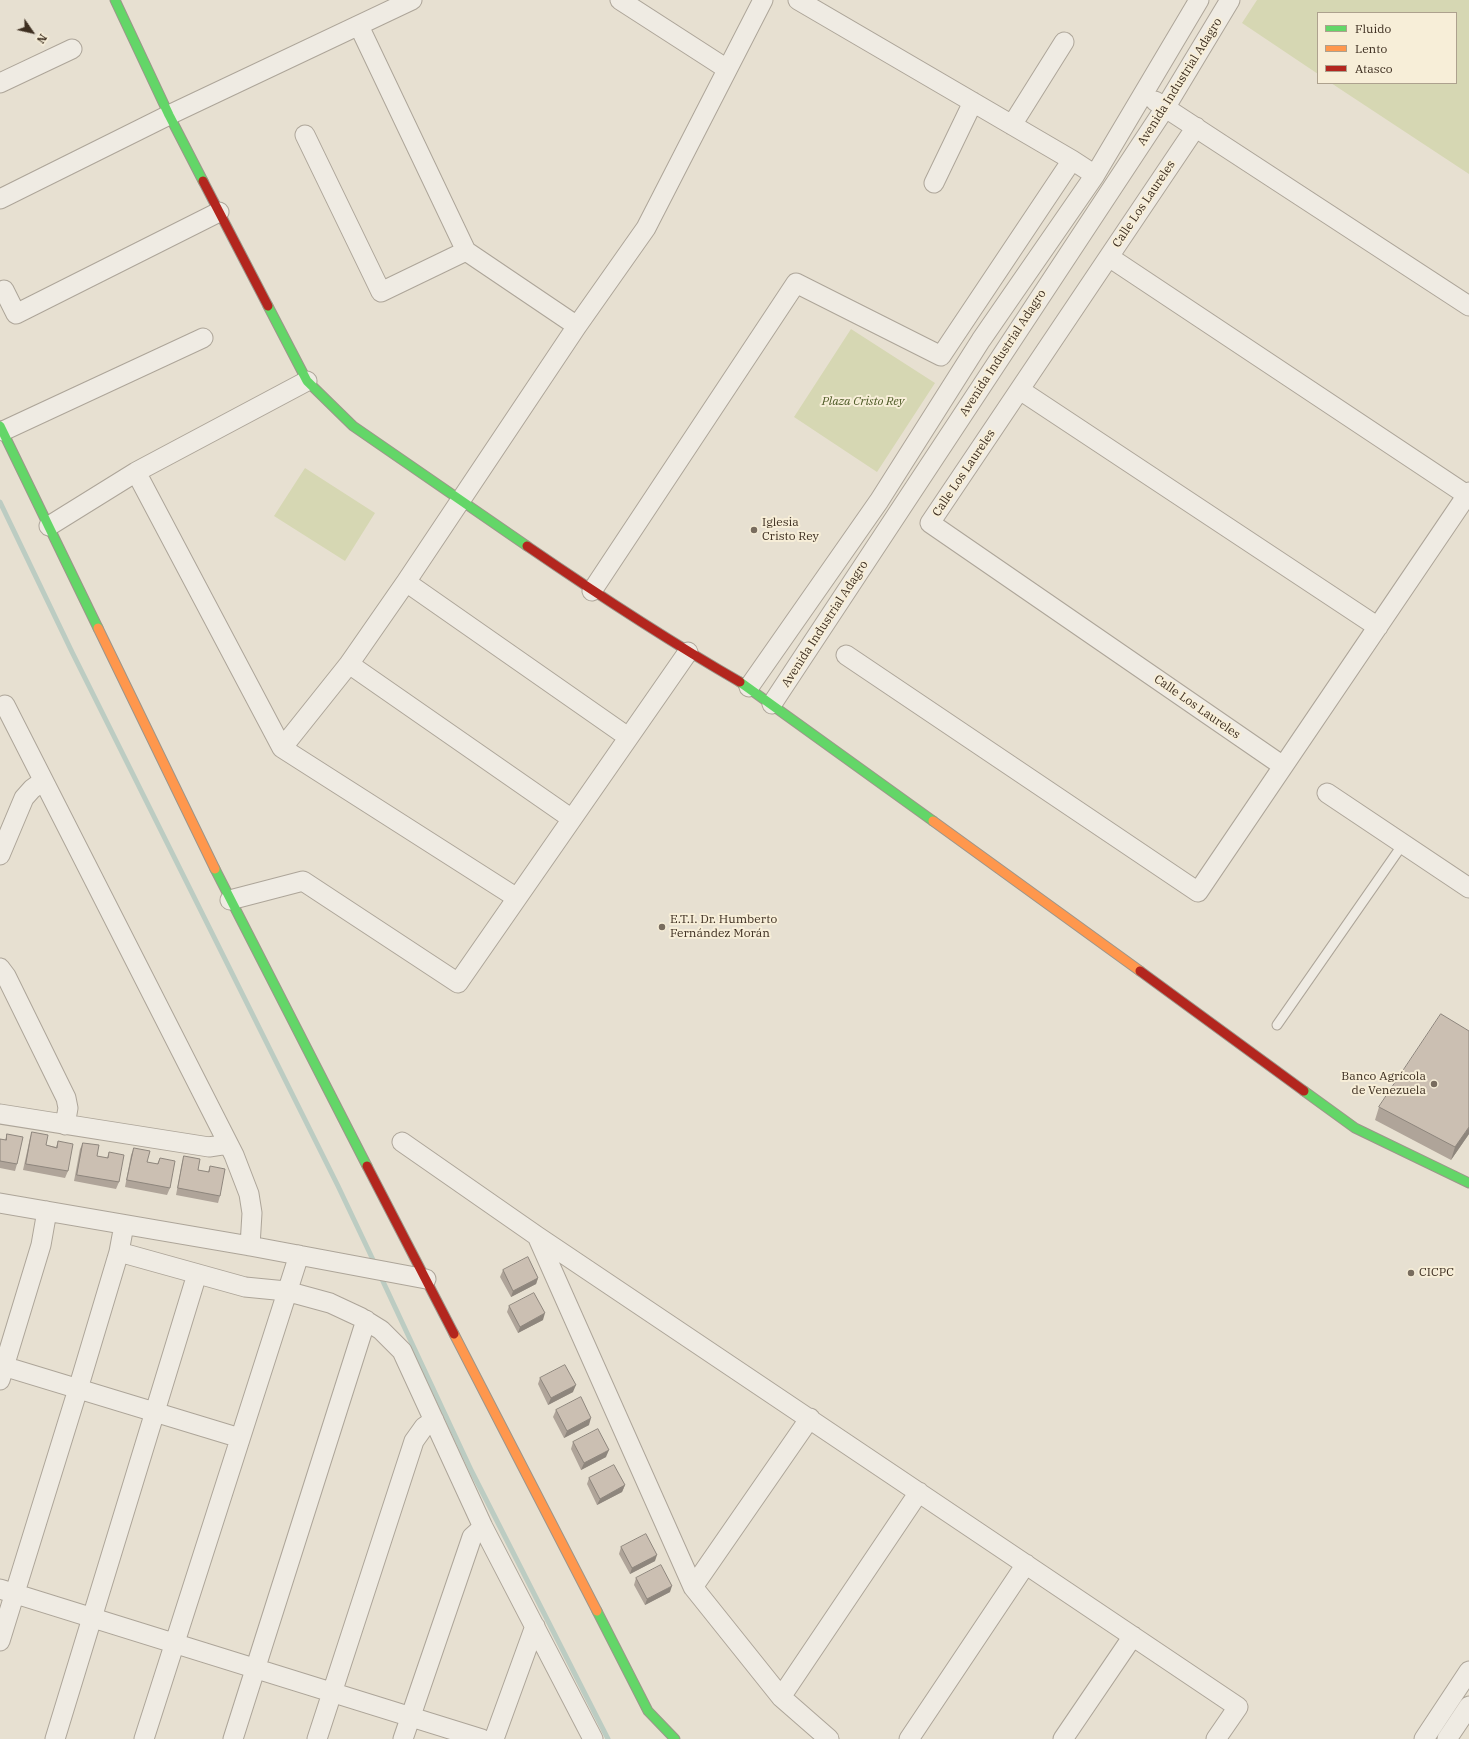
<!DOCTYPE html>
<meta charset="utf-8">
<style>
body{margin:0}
#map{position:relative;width:1469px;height:1739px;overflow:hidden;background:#e7e0d1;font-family:"IBM Plex Serif",serif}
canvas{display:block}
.legend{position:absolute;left:1317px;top:12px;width:140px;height:72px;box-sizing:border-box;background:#f7eed8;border:1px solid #ada18e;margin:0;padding:5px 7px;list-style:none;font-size:12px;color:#3d2e20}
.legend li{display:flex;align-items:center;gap:8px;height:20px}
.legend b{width:20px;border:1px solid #ada18e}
.north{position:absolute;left:12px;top:12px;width:40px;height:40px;-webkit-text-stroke:3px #f7eed8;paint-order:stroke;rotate:124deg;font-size:11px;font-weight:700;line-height:16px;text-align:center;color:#3d2e20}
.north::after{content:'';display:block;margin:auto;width:14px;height:18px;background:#3d2e20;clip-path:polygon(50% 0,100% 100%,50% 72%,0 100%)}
</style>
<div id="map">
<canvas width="1469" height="1739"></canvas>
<ul class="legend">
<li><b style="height:5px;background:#63d668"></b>Fluido</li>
<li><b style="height:5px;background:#ff974d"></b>Lento</li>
<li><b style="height:5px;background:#b3261e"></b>Atasco</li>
</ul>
<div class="north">N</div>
</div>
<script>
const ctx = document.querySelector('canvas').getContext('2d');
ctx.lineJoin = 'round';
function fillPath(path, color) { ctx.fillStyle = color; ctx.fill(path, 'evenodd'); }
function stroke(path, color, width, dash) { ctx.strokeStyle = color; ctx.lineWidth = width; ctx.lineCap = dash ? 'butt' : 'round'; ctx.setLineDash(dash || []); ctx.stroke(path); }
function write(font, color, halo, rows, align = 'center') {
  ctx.font = font + ' "IBM Plex Serif",serif'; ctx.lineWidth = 4; ctx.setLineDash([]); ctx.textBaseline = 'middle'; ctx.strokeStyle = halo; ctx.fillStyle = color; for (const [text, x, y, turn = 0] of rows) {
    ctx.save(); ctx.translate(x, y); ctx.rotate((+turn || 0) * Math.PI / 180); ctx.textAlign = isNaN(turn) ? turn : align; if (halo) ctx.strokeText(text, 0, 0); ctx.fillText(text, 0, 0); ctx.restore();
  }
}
fillPath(new Path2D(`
 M 1257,0 L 1469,0 L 1469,174 L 1331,83 L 1456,83 L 1456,13 L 1318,13 L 1318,74 L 1242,23 Z
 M 851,329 L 935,383 L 877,472 L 794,417 Z
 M 305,468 L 375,513 L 345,561 L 274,516 Z`), '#d6d7b3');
stroke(new Path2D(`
 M 0,502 L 72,652 L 338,1186 L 375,1264
 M 380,1275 L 472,1472 L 608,1739`), '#bcccc2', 5);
const lane = new Path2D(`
 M 1277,1025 L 1403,844`);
const street = new Path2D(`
 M 620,0 L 727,69
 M 798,0 L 1072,160 L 1095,175
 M 359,26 L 466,251 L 577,326
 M 0,83 L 72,49
 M 1155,101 L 1469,306
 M 1012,125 L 1064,42
 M 1196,127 L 930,523 L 1283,766
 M 305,135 L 381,292 L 466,251
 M 934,183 L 973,102
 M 0,199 L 169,115 L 412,0
 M 1109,257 L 1467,495
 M 4,290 L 16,314 L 219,212
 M 1020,390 L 1378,627
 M 3,431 L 203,338
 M 136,472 L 282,748 L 349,664 L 406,582 L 577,326 L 646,228 L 763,0
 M 49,526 L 136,472 L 307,381
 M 406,582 L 628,737
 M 592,591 L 796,283 L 941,356 L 1072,160
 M 846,655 L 1198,892 L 1469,492
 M 349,664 L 572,819
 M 749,687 L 879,501 L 981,340 L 1095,175 L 1199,0
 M 772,704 L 1165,108 L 1230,0
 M 5,705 L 234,1155 L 249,1194 L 252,1213 L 250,1246
 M 282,748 L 517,898
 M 1327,793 L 1469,888
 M 0,855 L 24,798 L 32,789 L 43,781
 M 230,900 L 303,881 L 458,983 L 688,652
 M 0,968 L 6,976 L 66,1098 L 68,1108 L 65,1125
 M 0,1114 L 209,1147 L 222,1145 L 227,1142
 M 402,1142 L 537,1236 L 1238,1707 L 1216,1739
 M 0,1203 L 250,1246 L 426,1279
 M 537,1236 L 693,1587 L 781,1697 L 829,1739
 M 119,1252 L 245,1287 L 286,1291 L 330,1303 L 360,1317 L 381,1330 L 402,1351 L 483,1527 L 593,1739
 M 0,1365 L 240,1438
 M 0,1380 L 41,1245 L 47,1211
 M 693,1587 L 810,1418
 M 0,1589 L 482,1739
 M 0,1641 L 78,1389 L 119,1252 L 124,1225
 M 781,1697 L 919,1492
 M 55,1739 L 197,1274
 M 144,1739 L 299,1255
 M 233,1739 L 366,1320
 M 317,1739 L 414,1441 L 424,1427 L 434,1420
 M 403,1739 L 472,1537 L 483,1527
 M 494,1739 L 535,1626
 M 909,1739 L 1026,1564
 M 1063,1739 L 1133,1636
 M 1424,1739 L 1469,1671
 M 1447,1739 L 1469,1706`);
const fast = new Path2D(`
 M 115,0 L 169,115 L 203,181
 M 268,306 L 307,381 L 353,426 L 527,546
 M 0,426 L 98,628
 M 740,682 L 933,821
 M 215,869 L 367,1166
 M 1304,1091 L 1355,1128 L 1469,1183
 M 597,1611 L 648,1711 L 675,1739`);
const slow = new Path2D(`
 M 98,628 L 215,869
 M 933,821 L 1140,971
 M 454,1334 L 597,1611`);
const jam = new Path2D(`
 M 203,181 L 268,306
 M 527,546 C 597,594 667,640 740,682
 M 1140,971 L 1304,1091
 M 367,1166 L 454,1334`);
stroke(lane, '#ada599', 11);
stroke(street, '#ada599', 21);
stroke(fast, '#9c958a', 11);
stroke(slow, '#9c958a', 11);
stroke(jam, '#9c958a', 11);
stroke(lane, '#efebe3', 9);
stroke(street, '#efebe3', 19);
stroke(fast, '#63d668', 9);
stroke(slow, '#ff974d', 9);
stroke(jam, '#b3261e', 9);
fillPath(new Path2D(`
 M 1379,1107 L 1469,1134 L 1451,1160 L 1375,1120 Z
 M 32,1132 L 46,1145 L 56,1147 L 58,1141 L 68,1171 L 65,1178 L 23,1170 L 30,1138 Z
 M 7,1134 L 17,1164 L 15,1171 L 0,1168 L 0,1139 L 5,1140 Z
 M 83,1143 L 97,1156 L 107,1158 L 109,1152 L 119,1182 L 116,1189 L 74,1181 L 80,1149 Z
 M 134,1148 L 147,1162 L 157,1164 L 160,1158 L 170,1188 L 167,1195 L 125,1187 L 131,1155 Z
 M 184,1156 L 198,1170 L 208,1172 L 210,1166 L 220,1196 L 218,1203 L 176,1195 L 182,1163 Z
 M 503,1270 L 538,1278 L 536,1284 L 511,1297 L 500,1277 Z
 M 509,1306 L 543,1320 L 518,1333 L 507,1312 Z
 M 540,1378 L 573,1392 L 548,1405 L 538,1384 Z
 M 556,1410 L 589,1425 L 564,1438 L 553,1417 Z
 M 573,1442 L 606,1457 L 581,1470 L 571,1449 Z
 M 589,1478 L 625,1485 L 622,1492 L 597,1505 L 587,1484 Z
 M 621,1547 L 655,1561 L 630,1574 L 619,1554 Z
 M 636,1578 L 670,1592 L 645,1605 L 634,1585 Z`), '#afa499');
fillPath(new Path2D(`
 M 1469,1127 L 1469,1134 L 1451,1160 L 1455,1147 Z
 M 538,1278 L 536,1284 L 511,1297 L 513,1291 Z
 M 545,1313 L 543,1320 L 518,1333 L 520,1327 Z
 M 576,1385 L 573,1392 L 548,1405 L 551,1398 Z
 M 591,1418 L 589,1425 L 564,1438 L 567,1431 Z
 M 609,1450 L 606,1457 L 581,1470 L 584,1463 Z
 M 625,1485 L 622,1492 L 597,1505 L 600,1499 Z
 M 657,1555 L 655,1561 L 630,1574 L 632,1568 Z
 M 672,1586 L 670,1592 L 645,1605 L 647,1599 Z`), '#8e867d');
const building = new Path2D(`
 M 1441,1014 L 1469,1031 L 1469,1127 L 1455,1147 L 1379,1107 Z
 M 32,1132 L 48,1135 L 46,1145 L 57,1148 L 58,1141 L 73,1144 L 68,1171 L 26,1164 Z
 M 7,1134 L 23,1137 L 17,1164 L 0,1161 L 0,1139 L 6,1140 Z
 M 83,1143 L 99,1145 L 97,1156 L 108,1158 L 109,1152 L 124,1155 L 119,1182 L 77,1175 Z
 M 134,1148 L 150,1151 L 147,1162 L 158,1164 L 160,1158 L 175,1161 L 170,1188 L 127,1180 Z
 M 184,1156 L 200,1159 L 198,1170 L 209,1172 L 210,1166 L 225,1169 L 220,1196 L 178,1188 Z
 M 528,1257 L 538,1278 L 513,1291 L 503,1270 Z
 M 534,1293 L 545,1313 L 520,1327 L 509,1306 Z
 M 565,1365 L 576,1385 L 551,1398 L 540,1378 Z
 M 581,1397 L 591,1418 L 567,1431 L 556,1410 Z
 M 598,1429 L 609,1450 L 584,1463 L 573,1442 Z
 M 614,1465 L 625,1485 L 600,1499 L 589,1478 Z
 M 646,1534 L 657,1555 L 632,1568 L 621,1547 Z
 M 661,1565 L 672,1586 L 647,1599 L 636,1578 Z`);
fillPath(building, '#cbbfb2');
stroke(building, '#8e867d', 1);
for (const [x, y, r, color] of [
 [754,530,4,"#786c5e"],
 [662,927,4,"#786c5e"],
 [1434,1084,4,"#786c5e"],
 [1411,1273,4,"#786c5e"]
]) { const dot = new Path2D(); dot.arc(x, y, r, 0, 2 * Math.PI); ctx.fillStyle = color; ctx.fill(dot); stroke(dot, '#f7eed8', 1.5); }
write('12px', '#3d2e20', '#f7eed8', [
 ["Avenida Industrial Adagro",1180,82,-58],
 ["Calle Los Laureles",1144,204,-56],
 ["Avenida Industrial Adagro",1003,353,-57],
 ["Calle Los Laureles",964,473,-56],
 ["Avenida Industrial Adagro",825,624,-57],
 ["Calle Los Laureles",1197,707,35]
]);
write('italic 12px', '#4d5a26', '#f7eed8', [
 ["Plaza Cristo Rey",863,402]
]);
write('12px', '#3d2e20', '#f7eed8', [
 ["Iglesia",762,523],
 ["Cristo Rey",762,537],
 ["E.T.I. Dr. Humberto",670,920],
 ["Fernández Morán",670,934],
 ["Banco Agrícola",1426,1077,"right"],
 ["de Venezuela",1426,1091,"right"],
 ["CICPC",1419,1273]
], 'left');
</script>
